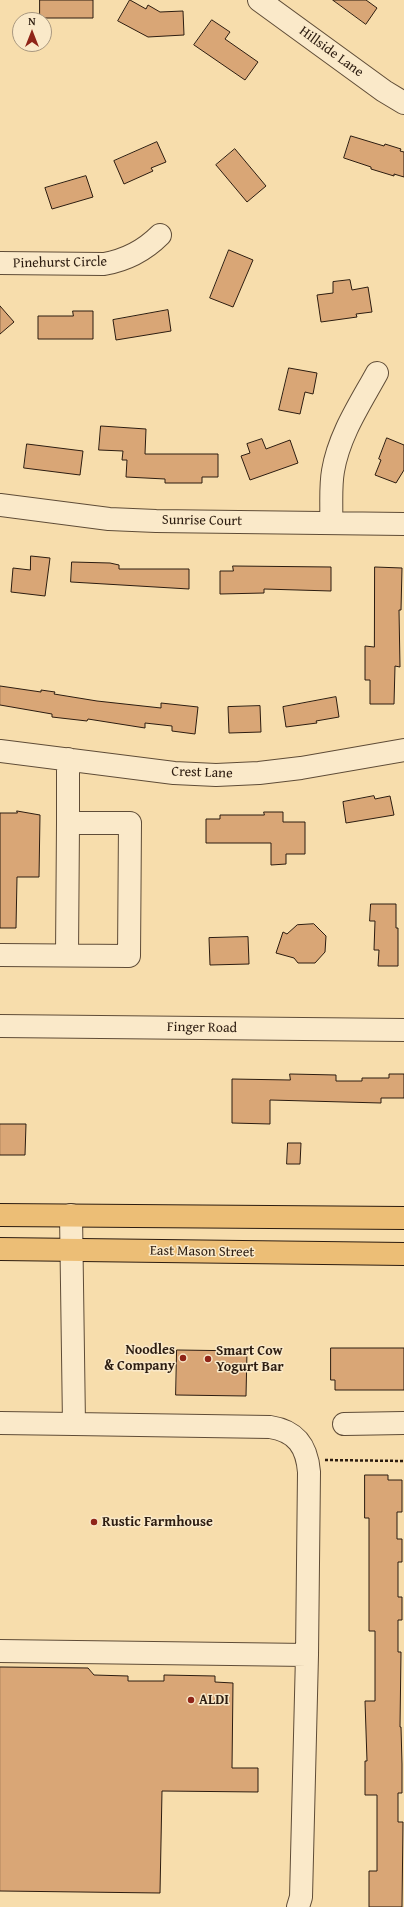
<!DOCTYPE html>
<style>
body{margin:0}
#map{position:relative;width:404px;height:1907px;overflow:hidden;background:#f7ddac;font-family:"Gentium Book Plus",serif}
canvas{display:block}
.north{position:absolute;left:12px;top:12px;width:40px;height:40px;box-sizing:border-box;background:#fae9c9;border:1px solid #a8977f;border-radius:50%;rotate:0deg;font-size:11px;font-weight:700;line-height:16px;text-align:center;color:#2c1c10}
.north::after{content:'';display:block;margin:auto;width:14px;height:18px;background:#8f2418;clip-path:polygon(50% 0,100% 100%,50% 72%,0 100%)}
</style>
<div id="map">
<canvas width="404" height="1907"></canvas>
<div class="north">N</div>
</div>
<script>
const ctx = document.querySelector('canvas').getContext('2d');
ctx.lineJoin = 'round';
function fillPath(path, color) { ctx.fillStyle = color; ctx.fill(path, 'evenodd'); }
function stroke(path, color, width, dash) { ctx.strokeStyle = color; ctx.lineWidth = width; ctx.lineCap = dash ? 'butt' : 'round'; ctx.setLineDash(dash || []); ctx.stroke(path); }
function write(font, color, halo, rows, align = 'center') {
  ctx.font = font + ' "Gentium Book Plus",serif'; ctx.lineWidth = 3; ctx.setLineDash([]); ctx.textBaseline = 'middle'; ctx.strokeStyle = halo; ctx.fillStyle = color; for (const [text, x, y, turn = 0] of rows) {
    ctx.save(); ctx.translate(x, y); ctx.rotate((+turn || 0) * Math.PI / 180); ctx.textAlign = isNaN(turn) ? turn : align; if (halo) ctx.strokeText(text, 0, 0); ctx.fillText(text, 0, 0); ctx.restore();
  }
}
const building = new Path2D(`
 M 40,0 L 93,0 L 93,18 L 40,18 Z
 M 130,0 L 146,9 L 148,5 L 160,12 L 183,11 L 184,35 L 148,37 L 118,21 Z
 M 333,0 L 366,0 L 377,8 L 366,24 Z
 M 212,20 L 230,32 L 225,39 L 258,62 L 245,80 L 194,45 Z
 M 351,136 L 384,146 L 385,144 L 401,149 L 400,151 L 404,152 L 404,177 L 394,174 L 394,176 L 371,169 L 371,167 L 344,158 Z
 M 157,142 L 166,162 L 151,168 L 153,171 L 124,184 L 114,161 Z
 M 235,149 L 266,186 L 247,202 L 216,165 Z
 M 86,176 L 93,197 L 52,209 L 45,188 Z
 M 229,250 L 253,260 L 233,307 L 210,298 Z
 M 350,280 L 352,290 L 368,287 L 372,312 L 356,314 L 357,317 L 321,322 L 317,295 L 333,293 L 333,282 Z
 M 0,306 L 14,322 L 0,334 Z
 M 168,310 L 171,331 L 116,340 L 113,320 Z
 M 73,311 L 93,311 L 93,339 L 38,339 L 38,316 L 73,316 Z
 M 289,368 L 317,373 L 313,394 L 305,392 L 300,414 L 279,410 Z
 M 101,426 L 146,429 L 145,454 L 218,454 L 218,477 L 202,477 L 202,483 L 165,483 L 165,479 L 126,477 L 127,460 L 122,460 L 123,451 L 99,450 Z
 M 387,438 L 404,445 L 404,470 L 396,483 L 375,475 L 381,460 L 379,459 Z
 M 262,439 L 266,449 L 290,440 L 298,463 L 250,480 L 241,456 L 250,453 L 247,444 Z
 M 27,444 L 83,451 L 80,475 L 24,468 Z
 M 31,556 L 50,558 L 45,596 L 11,592 L 13,568 L 30,570 Z
 M 72,562 L 110,563 L 119,565 L 119,569 L 189,569 L 189,589 L 71,582 Z
 M 233,566 L 331,567 L 331,591 L 264,589 L 264,593 L 220,594 L 220,571 L 233,571 Z
 M 375,567 L 402,568 L 401,610 L 399,610 L 400,667 L 395,666 L 394,704 L 370,704 L 370,680 L 365,680 L 365,646 L 374,647 Z
 M 0,686 L 41,692 L 41,690 L 55,692 L 54,694 L 97,701 L 161,708 L 161,703 L 198,707 L 195,734 L 172,731 L 172,726 L 145,723 L 145,728 L 88,719 L 87,721 L 52,717 L 52,714 L 0,705 Z
 M 336,697 L 339,717 L 316,721 L 317,723 L 286,727 L 283,707 Z
 M 260,706 L 261,732 L 229,733 L 228,707 Z
 M 374,796 L 375,799 L 390,796 L 394,815 L 346,823 L 343,802 Z
 M 17,811 L 40,815 L 39,877 L 17,877 L 16,928 L 0,928 L 0,813 L 17,813 Z
 M 264,812 L 283,812 L 283,822 L 305,822 L 305,854 L 286,854 L 286,864 L 271,865 L 271,843 L 206,843 L 206,819 L 220,819 L 220,815 L 264,815 Z
 M 371,904 L 396,904 L 396,928 L 398,928 L 398,966 L 378,966 L 379,950 L 374,950 L 375,921 L 370,921 Z
 M 314,924 L 326,936 L 325,952 L 315,963 L 298,963 L 294,958 L 276,953 L 283,932 L 287,934 L 297,925 Z
 M 248,937 L 249,964 L 210,965 L 209,938 Z
 M 290,1074 L 336,1075 L 336,1081 L 362,1081 L 362,1078 L 389,1078 L 389,1074 L 404,1074 L 404,1098 L 381,1098 L 381,1103 L 270,1100 L 270,1124 L 232,1123 L 232,1079 L 290,1080 Z
 M 0,1124 L 26,1124 L 25,1155 L 0,1155 Z
 M 288,1143 L 301,1143 L 300,1164 L 287,1164 Z
 M 331,1348 L 404,1348 L 404,1390 L 335,1390 L 335,1380 L 331,1380 Z
 M 177,1350 L 247,1351 L 246,1396 L 176,1395 Z
 M 365,1475 L 388,1475 L 388,1480 L 402,1480 L 402,1512 L 397,1512 L 397,1539 L 402,1539 L 402,1562 L 398,1562 L 398,1597 L 402,1597 L 402,1620 L 398,1620 L 398,1652 L 401,1652 L 400,1727 L 401,1727 L 402,1764 L 402,1793 L 398,1793 L 398,1822 L 403,1822 L 402,1907 L 369,1907 L 369,1871 L 377,1871 L 377,1795 L 365,1795 L 365,1761 L 367,1761 L 365,1701 L 375,1701 L 375,1631 L 369,1631 L 369,1518 L 365,1518 Z
 M 0,1667 L 88,1668 L 94,1675 L 128,1676 L 128,1681 L 164,1681 L 164,1675 L 215,1676 L 215,1682 L 233,1683 L 232,1768 L 258,1768 L 258,1792 L 162,1791 L 160,1893 L 0,1891 Z`);
fillPath(building, '#d9a676');
stroke(building, '#2c1c10', 1);
const minor = new Path2D(`
 M 259,0 L 384,91 L 404,103
 M 0,263 L 104,264 C 127,260 144,251 160,235
 M 0,505 L 109,519 L 156,521 L 404,524
 M 331,523 C 332,506 330,488 333,471 C 339,435 360,404 377,373
 M 0,751 L 174,773 L 216,775 L 259,773 L 301,768 L 404,750
 M 0,955 L 129,956 L 130,823 L 68,823 L 68,759
 M 67,955 L 68,823
 M 0,1026 L 404,1030
 M 0,1423 L 74,1424 L 71,1215
 M 74,1424 L 270,1427 C 297,1431 307,1447 309,1472 L 307,1655 L 301,1897 L 298,1907
 M 344,1424 L 404,1423
 M 0,1651 L 307,1655`);
const major = new Path2D(`
 M 0,1215 L 404,1218
 M 0,1249 L 404,1254`);
stroke(minor, '#5f4c37', 24);
stroke(major, '#2c1c10', 24);
stroke(new Path2D(`
 M 325,1460 L 404,1461`), '#2c1c10', 2.5, [3, 2]);
stroke(minor, '#fae9c9', 22);
stroke(major, '#ecbe76', 22);
for (const [x, y, r, color] of [
 [183,1358,4,"#8f2418"],
 [208,1359,4,"#8f2418"],
 [94,1522,4,"#8f2418"],
 [191,1700,4,"#8f2418"]
]) { const dot = new Path2D(); dot.arc(x, y, r, 0, 2 * Math.PI); ctx.fillStyle = color; ctx.fill(dot); stroke(dot, '#fae9c9', 1.5); }
write('14px', '#2c1c10', '#fae9c9', [
 ["Hillside Lane",331,52,36],
 ["Pinehurst Circle",60,263,-1],
 ["Sunrise Court",202,521,1],
 ["Crest Lane",202,773,2],
 ["Finger Road",202,1028,1],
 ["East Mason Street",202,1252,1]
]);
write('bold 14px', '#2c1c10', '#fae9c9', [
 ["Noodles",175,1350,"right"],
 ["& Company",175,1366,"right"],
 ["Smart Cow",216,1351],
 ["Yogurt Bar",216,1367],
 ["Rustic Farmhouse",102,1522],
 ["ALDI",199,1700]
], 'left');
</script>
